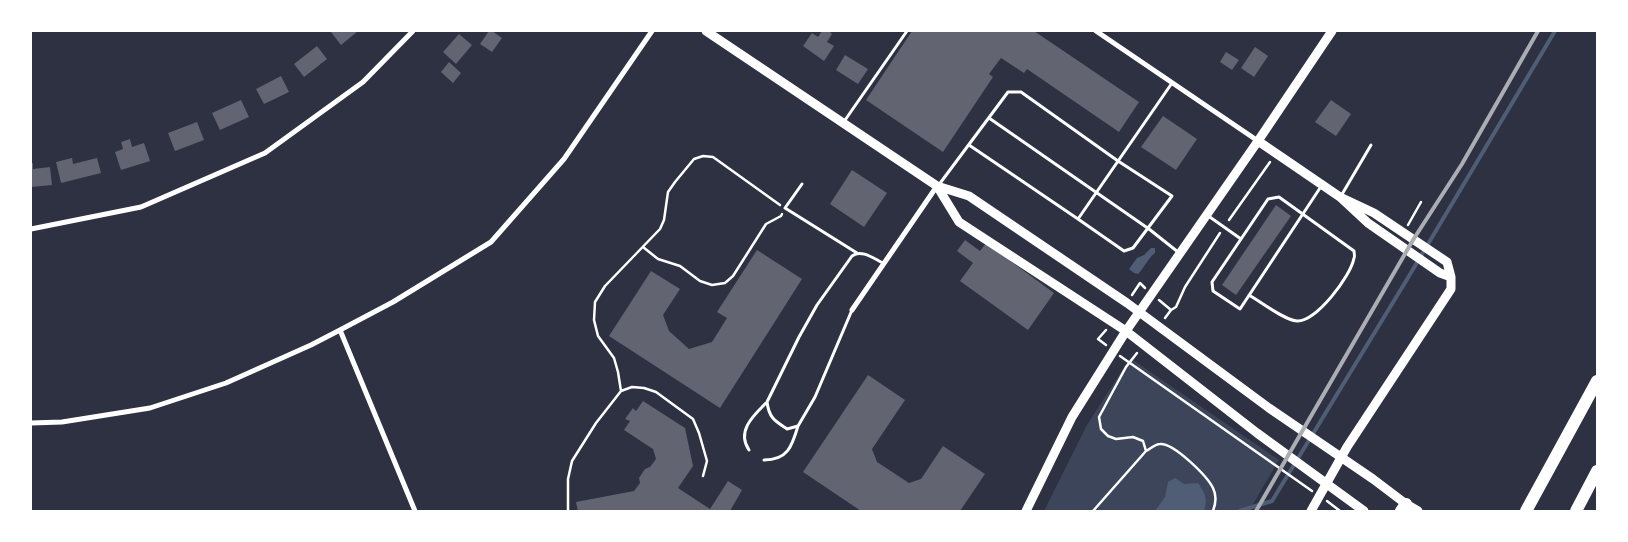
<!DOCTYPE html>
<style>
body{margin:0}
#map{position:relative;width:1628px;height:542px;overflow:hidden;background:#2d3142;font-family:"Fira Sans Condensed",sans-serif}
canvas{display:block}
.frame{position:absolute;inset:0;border:32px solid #fff;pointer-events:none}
</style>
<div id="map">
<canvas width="1628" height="542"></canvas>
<div class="frame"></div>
</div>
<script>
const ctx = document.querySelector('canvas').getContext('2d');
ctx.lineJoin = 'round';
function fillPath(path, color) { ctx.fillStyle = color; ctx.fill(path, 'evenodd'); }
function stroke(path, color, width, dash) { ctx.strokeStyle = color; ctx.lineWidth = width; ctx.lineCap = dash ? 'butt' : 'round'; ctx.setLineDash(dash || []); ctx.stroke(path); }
fillPath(new Path2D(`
 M 1130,358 L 1279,460 L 1249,511 L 1044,511 L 1087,425 Z`), '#3c4559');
fillPath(new Path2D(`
 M 1151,248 L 1155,248 L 1155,253 C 1148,258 1145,267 1138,274 L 1134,273 L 1129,269 L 1137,258 L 1144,255 Z
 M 1175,478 L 1184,484 L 1198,483 C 1205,493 1208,499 1204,511 L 1155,511 L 1165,497 L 1168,482 Z`), '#4f5d75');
stroke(new Path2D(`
 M 1239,511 L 1272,501 L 1406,281 L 1555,31`), '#4f5d75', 4);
fillPath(new Path2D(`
 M 332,31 L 358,31 L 341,45 L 331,32 Z
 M 489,31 L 492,31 L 502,38 L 492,52 L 480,44 Z
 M 822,31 L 829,31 L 832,34 L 827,42 L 834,46 L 824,61 L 803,46 L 812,33 L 818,37 Z
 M 912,31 L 1034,31 L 1139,102 L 1119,132 L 1027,69 L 1024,73 L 1001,58 L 989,74 L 993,77 L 943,152 L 866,100 Z
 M 459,34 L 472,45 L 456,64 L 443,52 Z
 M 317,46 L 327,59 L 304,77 L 294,64 Z
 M 1255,47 L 1268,56 L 1254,77 L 1241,68 Z
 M 1226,52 L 1239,60 L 1232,70 L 1220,62 Z
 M 845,55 L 868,69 L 858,84 L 836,70 Z
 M 449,62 L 461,73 L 453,83 L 441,72 Z
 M 281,76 L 289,92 L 264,104 L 256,89 Z
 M 241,100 L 249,117 L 220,130 L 212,113 Z
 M 1331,100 L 1351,114 L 1336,136 L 1315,122 Z
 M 1163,116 L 1197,139 L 1176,170 L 1141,147 Z
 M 197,122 L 204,140 L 175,151 L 168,133 Z
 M 130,139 L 132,147 L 144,143 L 150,161 L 121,170 L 115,152 L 123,149 L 121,142 Z
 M 72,158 L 73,164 L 97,158 L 101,173 L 61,183 L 56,162 Z
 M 31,163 L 33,163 L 33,169 L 50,167 L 52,185 L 31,187 Z
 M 852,170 L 887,193 L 864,227 L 830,204 Z
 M 1276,205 L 1291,216 L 1236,295 L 1222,285 Z
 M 965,240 L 980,251 L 986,243 L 1054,293 L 1028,330 L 960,281 L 973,263 L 957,251 Z
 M 757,250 L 802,279 L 720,408 L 609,336 L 651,271 L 680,289 L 663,315 L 669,331 L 689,349 L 712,342 L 727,318 L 717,312 Z
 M 868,375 L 905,400 L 872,449 L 877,462 L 909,483 L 921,479 L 943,446 L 985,474 L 960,511 L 861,511 L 803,472 Z
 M 643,401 L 685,428 L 693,466 L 678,488 L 710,509 L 728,481 L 742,490 L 730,511 L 578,511 L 576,502 L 634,491 L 640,483 L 639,478 L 645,469 L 650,467 L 656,459 L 653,449 L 624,430 L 630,421 L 625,419 L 633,408 L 636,411 Z`), '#626471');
stroke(new Path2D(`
 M 1229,220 L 1270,162
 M 1408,225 L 1421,202
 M 643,247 L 658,259 L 680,266 L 700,281 L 712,285 L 725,283 L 733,276 L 766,224 L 781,216 L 782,214
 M 1132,295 L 1140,283 L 1145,288
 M 1159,300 L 1171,310
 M 1165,318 L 1171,310 L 1176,307 L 1185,287 L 1220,233
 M 1106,345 L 1098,339 L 1106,330
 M 1120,356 L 1312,491
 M 621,391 L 618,372 L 614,358 L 598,336 L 594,320 L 595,302 L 605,286 L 660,229 L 664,220 L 668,192 L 675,182 L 694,159 L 703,156 L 713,157 L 780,205
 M 1146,451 C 1150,449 1155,444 1160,444 C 1174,443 1207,476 1213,488 C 1217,496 1216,503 1213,511
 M 1327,501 L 1340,511
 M 568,511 L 568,479 L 572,461 L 596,423 L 621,391 L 632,387 L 644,388 L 656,392 L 693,419 L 699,433 L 707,461 L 703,476
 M 1093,511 L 1146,451 L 1143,441 L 1133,437 L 1116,439 L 1108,436 L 1101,429 L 1099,417 L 1126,367 L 1137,353`), '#fff', 2.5);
stroke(new Path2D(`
 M 989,118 L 1149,229 L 1178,252
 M 843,123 L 907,31
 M 969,145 L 1078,219 L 1172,83
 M 802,184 L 785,208 L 857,253
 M 938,186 L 1008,92 L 1021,92 L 1118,161 L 1172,196 L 1133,248 L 1124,251 L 1078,219
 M 1341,196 L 1371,145
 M 1207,215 L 1241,239
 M 1249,295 C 1261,302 1284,320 1297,321 C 1316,322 1351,276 1354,258 C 1355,257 1354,252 1354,251 L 1279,197 L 1268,199 L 1212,282 L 1213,291 L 1240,309 C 1268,267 1295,226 1322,185
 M 852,310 L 815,397 L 798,426 L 787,429 C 775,421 769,418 767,402 L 799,337 L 817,305 L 852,256 C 861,249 873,258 883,263
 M 749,450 C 736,431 754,415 766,403
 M 764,460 C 788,460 792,446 798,426`), '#fff', 3);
stroke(new Path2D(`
 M 1096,31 L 1258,141
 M 31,229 L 141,207 L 265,153 L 363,82 L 413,31
 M 852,310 L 937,186
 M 340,330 L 415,511
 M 31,423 L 62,422 L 150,408 L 226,383 L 311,345 L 340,330 L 393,302 L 491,242 L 564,159 L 652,31`), '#fff', 5);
stroke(new Path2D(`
 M 706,31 L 937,186 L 969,196 L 1127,303 L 1269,408 L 1373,479 L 1406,504
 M 1258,141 L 1340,197 L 1368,223 L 1440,273 L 1451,277
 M 937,186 L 959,222 L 1126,331 L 1257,433 L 1364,511
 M 1026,511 L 1072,417 L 1126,331 L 1258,141 L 1332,31
 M 1311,511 L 1347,447 L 1451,289 L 1451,277 L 1447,262 L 1374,213 L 1340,197`), '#fff', 9);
stroke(new Path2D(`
 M 1406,504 L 1418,511`), '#fff', 9);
stroke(new Path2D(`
 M 1401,511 L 1406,504
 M 1526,511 L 1597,381
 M 1576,511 L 1597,471`), '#fff', 12);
stroke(new Path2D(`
 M 1256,511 L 1413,240 L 1462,164 L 1538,31`), '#abadb3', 4);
</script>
